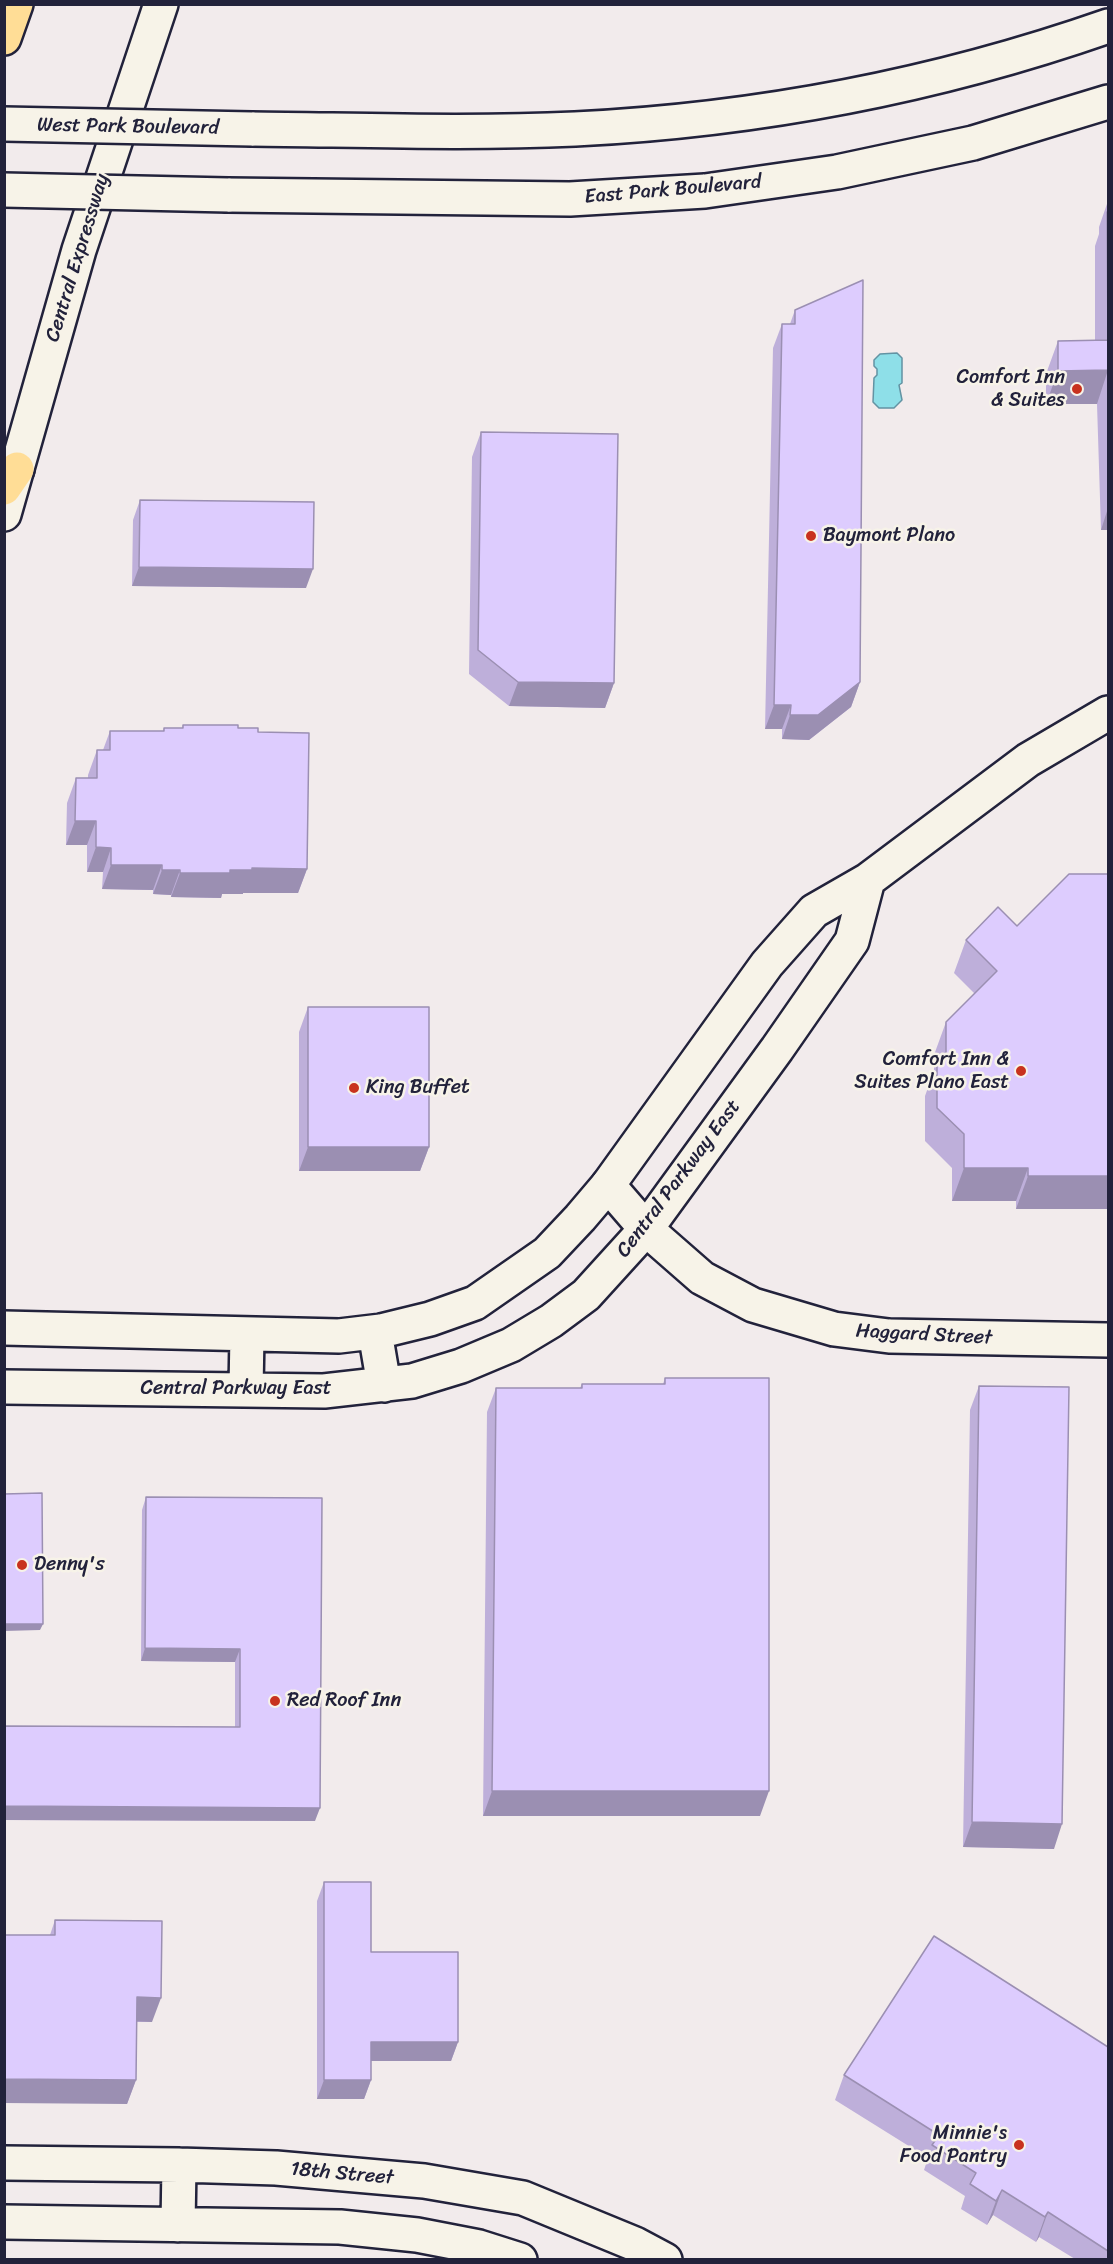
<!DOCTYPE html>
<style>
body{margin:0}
#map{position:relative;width:1113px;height:2264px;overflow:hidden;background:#f2ebec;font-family:Sriracha,sans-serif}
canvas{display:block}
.frame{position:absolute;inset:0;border:6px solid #22223b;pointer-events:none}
</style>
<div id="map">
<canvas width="1113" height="2264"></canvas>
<div class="frame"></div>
</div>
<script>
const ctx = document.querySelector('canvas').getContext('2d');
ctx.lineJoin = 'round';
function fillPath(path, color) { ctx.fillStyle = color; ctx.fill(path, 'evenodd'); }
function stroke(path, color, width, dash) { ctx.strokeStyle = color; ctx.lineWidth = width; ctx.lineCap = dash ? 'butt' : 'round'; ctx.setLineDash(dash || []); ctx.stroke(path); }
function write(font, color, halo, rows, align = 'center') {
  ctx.font = font + ' Sriracha,sans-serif'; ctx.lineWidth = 5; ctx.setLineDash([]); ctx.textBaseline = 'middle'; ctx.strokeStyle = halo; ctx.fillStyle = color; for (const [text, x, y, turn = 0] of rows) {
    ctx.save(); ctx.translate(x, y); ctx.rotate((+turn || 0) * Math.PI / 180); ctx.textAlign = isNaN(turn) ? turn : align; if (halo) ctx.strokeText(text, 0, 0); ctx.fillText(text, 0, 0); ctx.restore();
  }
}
const water = new Path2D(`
 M 897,353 L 902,358 L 902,383 L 899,385 L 902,400 L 894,408 L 879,408 L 873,402 L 874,378 L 877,375 L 877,369 L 874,366 L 874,360 L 880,354 Z`);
fillPath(water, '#8edfe8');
stroke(water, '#6393a3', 1.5);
const street = new Path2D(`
 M 608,1185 L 646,1229 L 702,1278 L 753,1305 L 834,1329 L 889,1336 L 1108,1340`);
const secondary = new Path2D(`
 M 252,129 C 359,130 469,134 575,129 C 757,120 936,86 1108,26
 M 228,195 L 570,199 L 705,191 L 837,172 L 973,143 L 1108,102
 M 4,514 L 79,250 L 161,4
 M 4,1328 L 339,1336 L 381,1331 L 430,1319 L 475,1303 L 547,1253 L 580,1218 L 608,1185 L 767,964 L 814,911 L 868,880 L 1028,760 L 1108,713
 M 375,1332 L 384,1385
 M 4,1387 L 324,1391 L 412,1381 L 461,1366 L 511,1345 L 551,1321 L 586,1295 L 646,1229 L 777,1049 L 852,941 L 868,880
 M 246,1390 L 247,1334
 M 4,2163 L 179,2165 L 276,2168 L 424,2181 L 523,2198 L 635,2244 L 665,2260
 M 4,2222 L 340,2227 L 417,2235 L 479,2247 L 520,2260
 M 178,2225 L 179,2165`);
const highway = new Path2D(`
 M 4,38 L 16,4
 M 4,488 L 17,469`);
stroke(street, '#22223b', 38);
stroke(secondary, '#22223b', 38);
stroke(highway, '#22223b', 38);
stroke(street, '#f7f3e8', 33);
stroke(secondary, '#f7f3e8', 33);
stroke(highway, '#ffdd96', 33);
const secondaryBridge = new Path2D(`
 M 4,124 L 252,129
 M 4,190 L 228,195`);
stroke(secondaryBridge, '#22223b', 38, []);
stroke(secondaryBridge, '#f7f3e8', 33);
fillPath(new Path2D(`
 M 1108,201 L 1108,530 L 1101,530 L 1097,404 L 1046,404 L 1046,374 L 1058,341 L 1095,340 L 1095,246 L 1099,234 L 1099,227 Z
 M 795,310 L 860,682 L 851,707 L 809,740 L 782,739 L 782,729 L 765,729 L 773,348 L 782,324 L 790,324 Z
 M 481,432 L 614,683 L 605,708 L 509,706 L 469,674 L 472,457 Z
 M 140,500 L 306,588 L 132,586 L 133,520 Z
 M 183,725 L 238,728 L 258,732 L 307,869 L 298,893 L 243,893 L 243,894 L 222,894 L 221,898 L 171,897 L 171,895 L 153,894 L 153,890 L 102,889 L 103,872 L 87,872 L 87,845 L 66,845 L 67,803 L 76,778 L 88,778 L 88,775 L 97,750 L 103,750 L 110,731 L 163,731 L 164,728 L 182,728 Z
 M 1108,874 L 1108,1209 L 1016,1209 L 1016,1201 L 952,1201 L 952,1168 L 925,1141 L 925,1096 L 934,1071 L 934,1055 L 946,1022 L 975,994 L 954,973 L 966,940 L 1017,926 Z
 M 308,1007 L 429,1147 L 420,1171 L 299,1171 L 299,1032 Z
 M 665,1378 L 760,1816 L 483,1816 L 487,1412 L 496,1388 L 580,1388 L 582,1384 L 663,1384 Z
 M 979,1386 L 1054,1849 L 963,1847 L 970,1410 Z
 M 146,1497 L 322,1498 L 315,1821 L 4,1820 L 4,1726 L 235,1727 L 235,1662 L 141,1661 L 142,1510 Z
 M 324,1882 L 371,1952 L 458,2042 L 451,2061 L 371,2061 L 371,2080 L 364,2099 L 317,2099 L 317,1901 Z
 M 55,1920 L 152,2022 L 137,2022 L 136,2080 L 127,2104 L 50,1935 Z
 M 1108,2047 L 1108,2259 L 1075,2259 L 1039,2237 L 1036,2242 L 993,2215 L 987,2225 L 961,2209 L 965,2196 L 924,2170 L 928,2158 L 835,2100 L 844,2075 Z`), '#beafda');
fillPath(new Path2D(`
 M 1108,370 L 1097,404 L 1046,404 L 1058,371 Z
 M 1108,508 L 1108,530 L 1101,530 Z
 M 139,567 L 313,569 L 306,588 L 132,586 Z
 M 518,682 L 614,683 L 605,708 L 509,706 Z
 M 860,682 L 851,707 L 809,740 L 782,739 L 790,715 Z
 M 774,705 L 791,705 L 782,729 L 765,729 Z
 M 75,821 L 96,821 L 87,845 L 66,845 Z
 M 96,847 L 111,848 L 103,872 L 87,872 Z
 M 111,865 L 162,865 L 153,890 L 102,889 Z
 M 252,868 L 307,869 L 298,893 L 243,893 L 243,894 L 222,894 L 221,898 L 171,897 L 180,873 Z
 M 162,870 L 180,870 L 171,895 L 153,894 Z
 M 308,1147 L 429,1147 L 420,1171 L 299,1171 Z
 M 964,1168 L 1028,1168 L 1016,1201 L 952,1201 Z
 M 1028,1176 L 1108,1176 L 1108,1209 L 1016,1209 Z
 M 4,1624 L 43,1624 L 40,1630 L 4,1631 Z
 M 145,1648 L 240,1649 L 235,1662 L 141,1661 Z
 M 492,1791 L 769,1791 L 760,1816 L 483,1816 Z
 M 4,1806 L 320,1808 L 315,1821 L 4,1820 Z
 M 972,1822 L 1062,1824 L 1054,1849 L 963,1847 Z
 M 137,1997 L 161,1998 L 152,2022 L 128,2021 Z
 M 371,2042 L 458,2042 L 451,2061 L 364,2061 Z
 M 4,2079 L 136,2080 L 127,2104 L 4,2103 Z
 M 324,2080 L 371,2080 L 364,2099 L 317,2099 Z
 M 1002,2190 L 993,2215 L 987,2225 L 996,2201 Z
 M 1048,2212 L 1039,2237 L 1036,2242 L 1045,2217 Z`), '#9b8fb2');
const building = new Path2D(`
 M 1107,212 L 1108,212 L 1108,370 L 1058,371 L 1058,341 L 1108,340 Z
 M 863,280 L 860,682 L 818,715 L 790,715 L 791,705 L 774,705 L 782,324 L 795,324 L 795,310 Z
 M 481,432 L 618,434 L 614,683 L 518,682 L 478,650 Z
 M 140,500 L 314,502 L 313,569 L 139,567 Z
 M 183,725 L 238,725 L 238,728 L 258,728 L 258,732 L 309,733 L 307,869 L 252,868 L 252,870 L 230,870 L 230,873 L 180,873 L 180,870 L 162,870 L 162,865 L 111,865 L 111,848 L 96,847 L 96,821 L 75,821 L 76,778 L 97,778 L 97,750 L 110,750 L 110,731 L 164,731 L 164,728 L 183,728 Z
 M 1069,874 L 1108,874 L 1108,1176 L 1028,1176 L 1028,1168 L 964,1168 L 964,1134 L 937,1108 L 937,1063 L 946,1054 L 946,1022 L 997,971 L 966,940 L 998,907 L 1017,926 Z
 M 308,1007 L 429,1007 L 429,1147 L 308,1147 Z
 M 665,1378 L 769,1378 L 769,1791 L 492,1791 L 496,1388 L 582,1388 L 582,1384 L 665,1384 Z
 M 979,1386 L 1069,1387 L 1062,1824 L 972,1822 Z
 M 42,1493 L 43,1624 L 4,1624 L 4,1494 Z
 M 146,1497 L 322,1498 L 320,1808 L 4,1806 L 4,1726 L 240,1727 L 240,1649 L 145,1648 Z
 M 324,1882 L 371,1882 L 371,1952 L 458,1952 L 458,2042 L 371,2042 L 371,2080 L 324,2080 Z
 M 55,1920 L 162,1921 L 161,1998 L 137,1997 L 136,2080 L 4,2079 L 4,1935 L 55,1935 Z
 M 934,1936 L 1108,2047 L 1108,2251 L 1048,2212 L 1045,2217 L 1002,2190 L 996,2201 L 970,2184 L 976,2173 L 932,2145 L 939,2135 L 844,2075 Z`);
fillPath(building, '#ddccfe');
stroke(building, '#9b8fb2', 1.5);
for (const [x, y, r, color] of [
 [1077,389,6,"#c8321e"],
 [811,536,6,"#c8321e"],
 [1021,1071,6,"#c8321e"],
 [354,1088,6,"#c8321e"],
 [22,1565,6,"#c8321e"],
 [275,1701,6,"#c8321e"],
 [1019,2145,6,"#c8321e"]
]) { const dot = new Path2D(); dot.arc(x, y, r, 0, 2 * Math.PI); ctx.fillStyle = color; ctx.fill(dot); stroke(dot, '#f7f3e8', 2); }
write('20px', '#22223b', '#f7f3e8', [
 ["West Park Boulevard",128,127,1],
 ["East Park Boulevard",673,190,-5],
 ["Central Expressway",78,258,-73],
 ["Central Parkway East",679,1179,-53],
 ["Haggard Street",924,1335,3],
 ["Central Parkway East",236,1389],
 ["18th Street",342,2174,5]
]);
write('20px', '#22223b', '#f7f3e8', [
 ["Comfort Inn",1065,378,"right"],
 ["& Suites",1065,401,"right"],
 ["Baymont Plano",823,536],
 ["Comfort Inn &",1009,1060,"right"],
 ["Suites Plano East",1009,1083,"right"],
 ["King Buffet",366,1088],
 ["Denny's",34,1565],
 ["Red Roof Inn",287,1701],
 ["Minnie's",1007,2134,"right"],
 ["Food Pantry",1007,2157,"right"]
], 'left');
</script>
